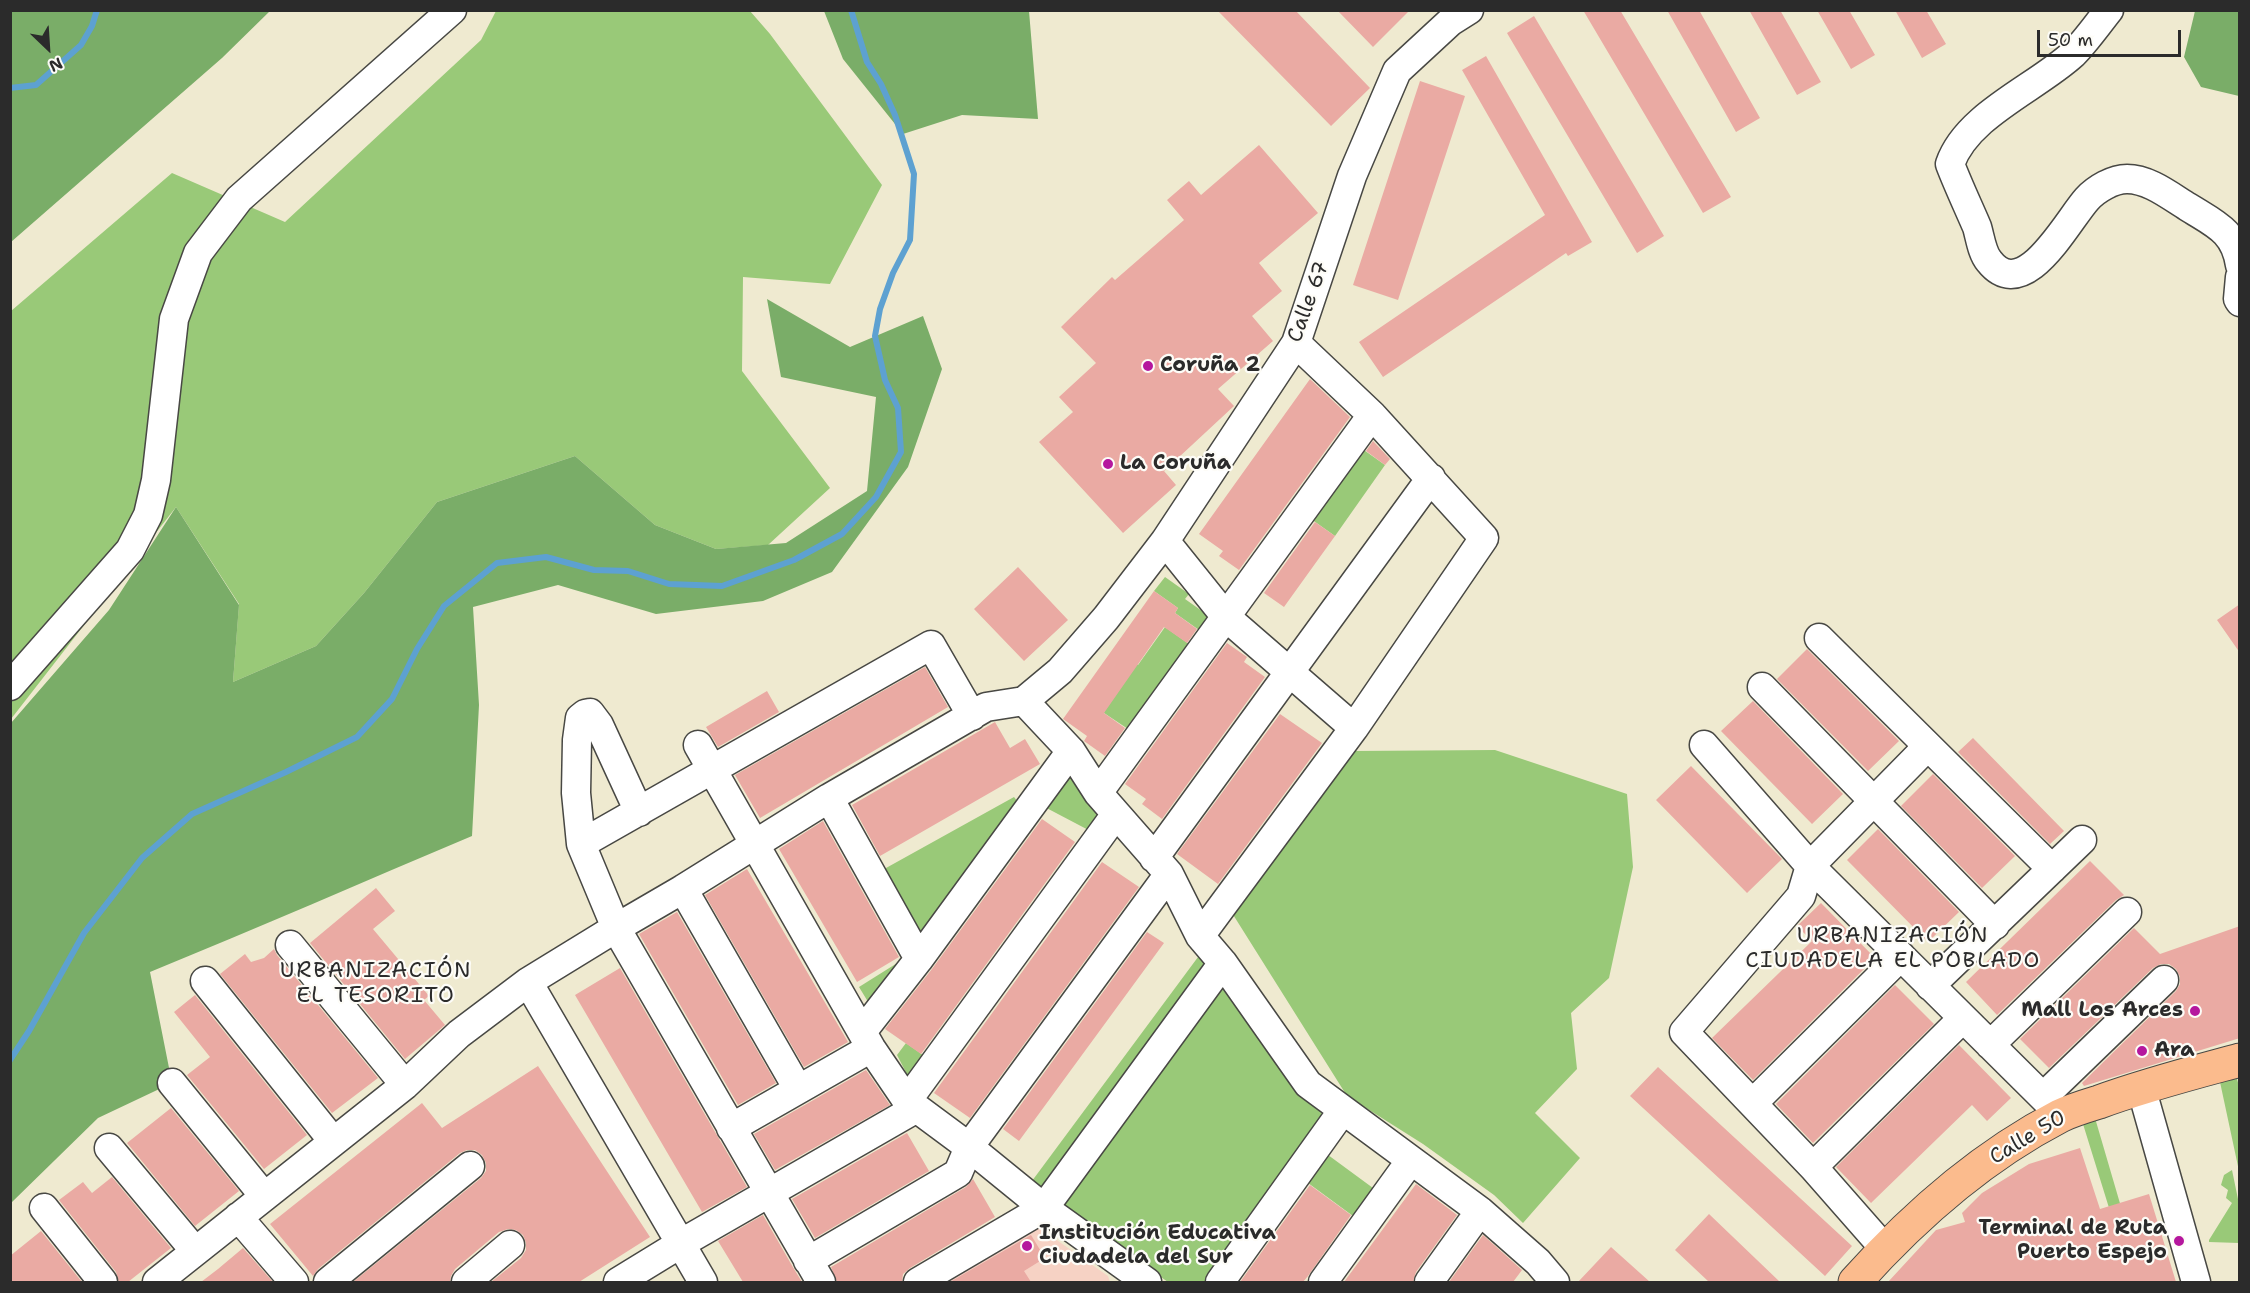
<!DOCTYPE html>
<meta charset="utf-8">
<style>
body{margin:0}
#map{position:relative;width:2250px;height:1293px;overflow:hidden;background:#efead0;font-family:"Shantell Sans",sans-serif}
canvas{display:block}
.frame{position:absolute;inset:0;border:12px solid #2b2b2b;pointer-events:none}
.north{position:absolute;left:18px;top:18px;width:60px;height:60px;-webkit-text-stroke:4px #fdfcf7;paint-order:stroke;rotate:155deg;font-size:16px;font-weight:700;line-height:24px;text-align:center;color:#2b2b2b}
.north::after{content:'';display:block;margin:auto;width:21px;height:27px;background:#2b2b2b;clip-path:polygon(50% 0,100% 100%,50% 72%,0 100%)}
.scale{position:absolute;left:2037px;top:30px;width:144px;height:27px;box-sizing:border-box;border:3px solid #2b2b2b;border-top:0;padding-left:8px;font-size:18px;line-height:21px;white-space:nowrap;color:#2b2b2b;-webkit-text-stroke:4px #fdfcf7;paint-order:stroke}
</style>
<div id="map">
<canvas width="2250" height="1293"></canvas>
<div class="frame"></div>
<div class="north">N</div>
<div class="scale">50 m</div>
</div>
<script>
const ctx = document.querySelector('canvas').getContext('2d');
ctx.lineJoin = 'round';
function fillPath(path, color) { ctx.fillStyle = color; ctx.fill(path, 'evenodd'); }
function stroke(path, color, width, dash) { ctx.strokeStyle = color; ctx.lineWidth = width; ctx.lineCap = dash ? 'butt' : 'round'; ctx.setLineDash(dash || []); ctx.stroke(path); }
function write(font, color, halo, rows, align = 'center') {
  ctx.font = font + ' "Shantell Sans",sans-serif'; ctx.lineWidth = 4.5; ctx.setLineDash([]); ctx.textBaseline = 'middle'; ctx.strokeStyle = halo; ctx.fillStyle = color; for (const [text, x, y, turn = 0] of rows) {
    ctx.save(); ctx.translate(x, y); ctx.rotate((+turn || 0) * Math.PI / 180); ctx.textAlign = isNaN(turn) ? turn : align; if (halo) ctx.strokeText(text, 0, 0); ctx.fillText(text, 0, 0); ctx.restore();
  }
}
fillPath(new Path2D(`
 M 1031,1222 L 1108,1276 L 1110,1282 L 928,1282 Z`), '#f6d2c4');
fillPath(new Path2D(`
 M 496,11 L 750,11 L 770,34 L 882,185 L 830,284 L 743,277 L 742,371 L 830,488 L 768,545 L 716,549 L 655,525 L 575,456 L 437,502 L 364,593 L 316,646 L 233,682 L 239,604 L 176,507 L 11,719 L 11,311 L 172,173 L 285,222 L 481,40 Z
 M 1361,448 L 1385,465 L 1335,536 L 1311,519 Z
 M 1165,577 L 1189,594 L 1185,599 L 1209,616 L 1199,630 L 1175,613 L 1178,608 L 1154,591 Z
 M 1165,627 L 1189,644 L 1128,729 L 1104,713 L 1114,648 L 1138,665 Z
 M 1495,750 L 1627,794 L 1633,867 L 1609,978 L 1571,1013 L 1577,1069 L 1535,1113 L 1580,1158 L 1523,1223 L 1494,1195 L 1423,1144 L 1347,1096 L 1232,913 L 1354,751 Z
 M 1067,774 L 1105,817 L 1096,834 L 1037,803 Z
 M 1014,797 L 1022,807 L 921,945 L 877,873 Z
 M 1201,953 L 1325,1118 L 1211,1282 L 1168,1282 L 1029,1185 Z
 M 910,955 L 873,1010 L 859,987 Z
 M 906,1043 L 930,1060 L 912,1084 L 897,1055 Z
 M 2237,1079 L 2240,1090 L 2239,1171 L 2220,1082 Z
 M 2095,1118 L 2143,1282 L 2132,1282 L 2083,1124 Z
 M 1324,1152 L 1373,1188 L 1353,1216 L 1304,1180 Z
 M 2232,1170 L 2239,1204 L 2239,1243 L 2209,1242 L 2209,1240 L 2232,1203 L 2226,1198 L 2228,1190 L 2221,1185 L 2224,1175 Z`), '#99c978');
fillPath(new Path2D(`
 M 11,10 L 270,10 L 270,11 L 222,58 L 11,242 Z
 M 824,11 L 1029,11 L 1038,119 L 962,115 L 903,134 L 843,59 Z
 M 2195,11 L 2239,11 L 2239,96 L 2201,87 L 2184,57 Z
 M 767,299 L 850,347 L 923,316 L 942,369 L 908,467 L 832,572 L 763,601 L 656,614 L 558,585 L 473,607 L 479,705 L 472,836 C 365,881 258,928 150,972 L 172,1083 L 98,1118 L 11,1203 L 11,723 L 109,610 L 176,507 L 239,605 L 233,682 L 316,646 L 364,593 L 437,502 L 575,456 L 655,525 L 716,549 L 786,543 L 867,491 L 876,397 L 781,377 Z`), '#7aad68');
stroke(new Path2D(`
 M 10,88 L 36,85 L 81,45 L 92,26 L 97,10
 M 10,1060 L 29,1031 L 84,933 L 142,858 L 192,814 L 286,772 L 357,737 L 392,699 L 417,649 L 444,606 L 497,563 L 546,557 L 594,570 L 628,571 L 669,584 L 722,586 L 794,560 L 842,534 L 876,497 L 901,452 L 898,408 L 885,380 L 875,336 L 880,309 L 893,273 L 910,240 L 914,174 L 895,115 L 881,84 L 867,62 L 851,10`), '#5da1d1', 6);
fillPath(new Path2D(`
 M 1217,10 L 1295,10 L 1370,88 L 1331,126 Z
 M 1337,10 L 1410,10 L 1373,47 Z
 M 1583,10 L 1620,10 L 1731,197 L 1703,213 Z
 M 1667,10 L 1699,10 L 1760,118 L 1736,132 Z
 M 1749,10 L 1780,10 L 1821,82 L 1797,95 Z
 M 1817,10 L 1849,10 L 1875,55 L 1851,69 Z
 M 1895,10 L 1926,10 L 1946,44 L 1922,58 Z
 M 1534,16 L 1664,236 L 1637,253 L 1507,33 Z
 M 1486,56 L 1592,242 L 1568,256 L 1566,253 L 1383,377 L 1359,342 L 1545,215 L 1462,70 Z
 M 1420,81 L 1465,96 L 1398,300 L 1353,285 Z
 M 1259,145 L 1318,213 L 1259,263 L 1282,291 L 1252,316 L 1273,341 L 1218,389 L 1234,406 L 1164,471 L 1176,485 L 1123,533 L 1039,442 L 1073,412 L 1059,397 L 1096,363 L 1061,327 L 1112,277 L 1115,280 L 1184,220 L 1167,200 L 1189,181 L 1201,195 Z
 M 1310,379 L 1350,417 L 1239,570 L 1219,556 L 1223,551 L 1199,534 Z
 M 1373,441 L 1390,459 L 1385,465 L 1366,451 Z
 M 1315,522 L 1335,536 L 1284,607 L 1264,593 Z
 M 1018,567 L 1068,620 L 1024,661 L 974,609 Z
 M 1154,591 L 1178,608 L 1175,613 L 1197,629 L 1187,643 L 1164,627 L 1104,713 L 1125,728 L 1105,756 L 1084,741 L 1087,736 L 1063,719 Z
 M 2240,604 L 2240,653 L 2217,620 Z
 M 1227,643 L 1247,657 L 1244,662 L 1265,677 L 1162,819 L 1142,804 L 1146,799 L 1125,784 Z
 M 1807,649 L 1899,741 L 1868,771 L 1777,679 Z
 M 925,667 L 948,707 L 760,818 L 735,775 Z
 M 767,691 L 779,712 L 718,747 L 706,727 Z
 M 1753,701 L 1843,794 L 1812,824 L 1721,731 Z
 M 1280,714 L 1322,743 L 1218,884 L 1177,854 Z
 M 995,722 L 1010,748 L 1025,739 L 1040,764 L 880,856 L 852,805 Z
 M 1973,738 L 2064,831 L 2050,844 L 1958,752 Z
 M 1691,766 L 1782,859 L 1747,893 L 1656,800 Z
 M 1933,774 L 2015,856 L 1982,888 L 1901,806 Z
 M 1042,819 L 1075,842 L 921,1054 L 885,1029 L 932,969 Z
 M 823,821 L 899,957 L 857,982 L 779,849 Z
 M 1878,829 L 1959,912 L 1928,942 L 1847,860 Z
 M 2090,861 L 2124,895 L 2116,900 L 1997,1015 L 1966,982 Z
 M 1102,862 L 1139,887 L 970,1118 L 934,1093 Z
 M 747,869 L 848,1042 L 804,1067 L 705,895 Z
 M 376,888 L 395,911 L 373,929 L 429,996 L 424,1000 L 445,1025 L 405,1059 L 310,943 Z
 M 1821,903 L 1875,958 L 1753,1080 L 1712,1038 L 1812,941 L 1797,926 Z
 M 677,912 L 776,1083 L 738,1105 L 639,934 Z
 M 2240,926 L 2240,1038 L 2084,1086 L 2082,1083 L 2176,991 L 2180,984 L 2180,977 L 2176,969 L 2169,964 L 2161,964 L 2153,968 L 2049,1068 L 2020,1039 L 2134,928 L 2160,954 Z
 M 1147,932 L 1164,943 L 1019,1141 L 1003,1129 Z
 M 274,949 L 277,955 L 378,1078 L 332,1113 L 220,974 L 245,954 L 251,962 L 264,958 Z
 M 620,968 L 747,1187 L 702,1212 L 575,995 Z
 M 1895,985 L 1934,1024 L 1813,1143 L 1776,1104 Z
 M 195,995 L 307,1135 L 264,1169 L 187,1075 L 210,1057 L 174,1012 Z
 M 1959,1045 L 2011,1098 L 1987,1121 L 1972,1105 L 1871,1203 L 1836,1167 Z
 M 538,1066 L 650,1237 L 579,1282 L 491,1282 L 521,1258 L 526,1250 L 526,1243 L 523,1235 L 516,1230 L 508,1229 L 499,1232 L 455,1269 L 451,1276 L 450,1282 L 353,1282 L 481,1178 L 486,1171 L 486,1163 L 482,1155 L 475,1150 L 467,1150 L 460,1153 L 318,1269 L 313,1276 L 270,1224 L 422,1103 L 442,1128 Z
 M 1658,1067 L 1852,1246 L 1825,1276 L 1630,1096 Z
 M 866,1070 L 890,1105 L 775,1170 L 754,1134 Z
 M 171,1108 L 239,1191 L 195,1226 L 127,1143 Z
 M 907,1133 L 929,1171 L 815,1238 L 792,1199 Z
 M 2080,1148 L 2100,1209 L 2149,1194 L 2176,1282 L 1888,1282 L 1936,1230 L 1965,1222 L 1962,1213 L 1982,1193 L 2029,1164 Z
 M 112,1177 L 171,1248 L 128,1282 L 119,1282 L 116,1272 L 59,1200 L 83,1182 L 92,1193 Z
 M 973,1179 L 995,1217 L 910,1268 L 903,1274 L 902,1282 L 837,1282 L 831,1267 L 966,1187 Z
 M 1416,1184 L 1457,1215 L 1416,1272 L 1413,1282 L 1344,1282 Z
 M 1310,1185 L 1351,1215 L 1308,1276 L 1303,1282 L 1240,1282 Z
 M 1709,1214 L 1780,1282 L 1709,1282 L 1675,1250 Z
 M 763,1215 L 794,1269 L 802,1282 L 743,1282 L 718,1241 Z
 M 41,1231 L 82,1282 L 10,1282 L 10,1256 Z
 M 1031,1235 L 1045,1258 L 1024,1271 L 1031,1282 L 950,1282 Z
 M 1483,1235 L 1522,1270 L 1513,1282 L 1449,1282 Z
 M 1611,1247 L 1650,1282 L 1578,1282 Z
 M 243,1248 L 273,1282 L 201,1282 L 218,1269 Z`), '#eaaaa3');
const minor = new Path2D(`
 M 2109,10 C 2097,25 2086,41 2073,54 C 2036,88 1967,115 1950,164 C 1958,185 1968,206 1977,227 C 1980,237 1982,253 1989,261 C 2024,306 2067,221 2087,199 C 2096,189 2113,179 2127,179 C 2149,179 2170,196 2188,207 C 2215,224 2235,231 2240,265
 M 2240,277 L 2238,299 L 2240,302
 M 1165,541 L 1226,617 L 1354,728
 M 1819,638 L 2052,869
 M 10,686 L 130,550 L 148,515 L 156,480 L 174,319 L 198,253 L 239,199 L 452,10
 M 1762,687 L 1995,925
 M 1024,701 L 1071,751 L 1098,793 L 1169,874 L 1200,936 L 1223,963 L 1308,1084 L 1480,1211 L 1538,1262 L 1555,1282
 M 698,745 L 871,1048 L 907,1101 L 969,1147 L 1044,1208 L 1147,1282
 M 1704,745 L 1810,866 L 2061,1115
 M 1098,793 L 1372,415
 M 829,798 L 919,959
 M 639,812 L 599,725 L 590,713 L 585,714 L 580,718 L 577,740 L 576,793 L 581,844 L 616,928 L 821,1282
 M 581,844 L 931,645 L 972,716
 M 1154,858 L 1431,478
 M 683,889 L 798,1089
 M 1200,936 L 1354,728 L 1484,538 L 1372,415 L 1296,343
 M 290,945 L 405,1085
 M 205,981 L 333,1141
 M 528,982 L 703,1282
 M 1930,986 L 2082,840
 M 862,1032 L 919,959 L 1071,751
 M 1990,1045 L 2127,912
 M 172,1083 L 264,1196
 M 2141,1087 L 2196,1282
 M 2043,1097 L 2164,980
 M 907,1101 L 1116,814
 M 1753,1103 L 1901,956
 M 731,1128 L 871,1048
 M 109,1148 L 195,1251
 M 1813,1167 L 1962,1019
 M 44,1208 L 103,1282
 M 238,1217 L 294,1282
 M 1885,1249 L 1813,1167 L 1684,1032 L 1801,896 L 1810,866 L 1927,747
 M 808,1261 L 958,1173 L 969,1147 L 1169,874
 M 157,1282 L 405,1085 L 459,1034 L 528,982 L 616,928 L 683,889 L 829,798 L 986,707 L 1024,701 L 1060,671 L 1106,618 L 1165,541 L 1296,343 L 1352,176 L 1397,71 L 1450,22 L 1469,10
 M 328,1282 L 470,1166
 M 466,1282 L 510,1245
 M 618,1282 L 680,1244 L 915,1109
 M 918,1282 L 1044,1208 L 1223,963
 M 1220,1282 L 1343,1110
 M 1323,1282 L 1411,1160
 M 1429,1282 L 1480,1211`);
const major = new Path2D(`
 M 1855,1282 C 1914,1216 1981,1157 2060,1116 C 2072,1110 2086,1106 2099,1102 C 2145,1085 2192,1073 2240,1060`);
stroke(minor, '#484844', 31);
stroke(major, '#484844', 35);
stroke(minor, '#fff', 28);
stroke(major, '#fbbb8d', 33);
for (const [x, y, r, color] of [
 [1148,366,6,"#b5179e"],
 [1108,464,6,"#b5179e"],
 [2195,1011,6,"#b5179e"],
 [2142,1051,6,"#b5179e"],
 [2179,1241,6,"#b5179e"],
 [1027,1246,6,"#b5179e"]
]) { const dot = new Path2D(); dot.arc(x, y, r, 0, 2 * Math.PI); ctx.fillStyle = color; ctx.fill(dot); stroke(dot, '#fdfcf7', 2); }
write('21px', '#2b2b2b', '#fdfcf7', [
 ["Calle 67",1309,302,-70],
 ["Calle 50",2028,1138,-31]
]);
write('bold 21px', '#2b2b2b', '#fdfcf7', [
 ["Coruña 2",1160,366],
 ["La Coruña",1120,464],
 ["Mall Los Arces",2183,1011,"right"],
 ["Ara",2154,1051],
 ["Terminal de Ruta",2167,1229,"right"],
 ["Puerto Espejo",2167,1253,"right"],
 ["Institución Educativa",1039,1234],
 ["Ciudadela del Sur",1039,1258]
], 'left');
ctx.letterSpacing = '1.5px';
write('22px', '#2b2b2b', '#fdfcf7', [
 ["URBANIZACIÓN",1893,936],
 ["CIUDADELA EL POBLADO",1893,961],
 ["URBANIZACIÓN",376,971],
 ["EL TESORITO",376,996]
]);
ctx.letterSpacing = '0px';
</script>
